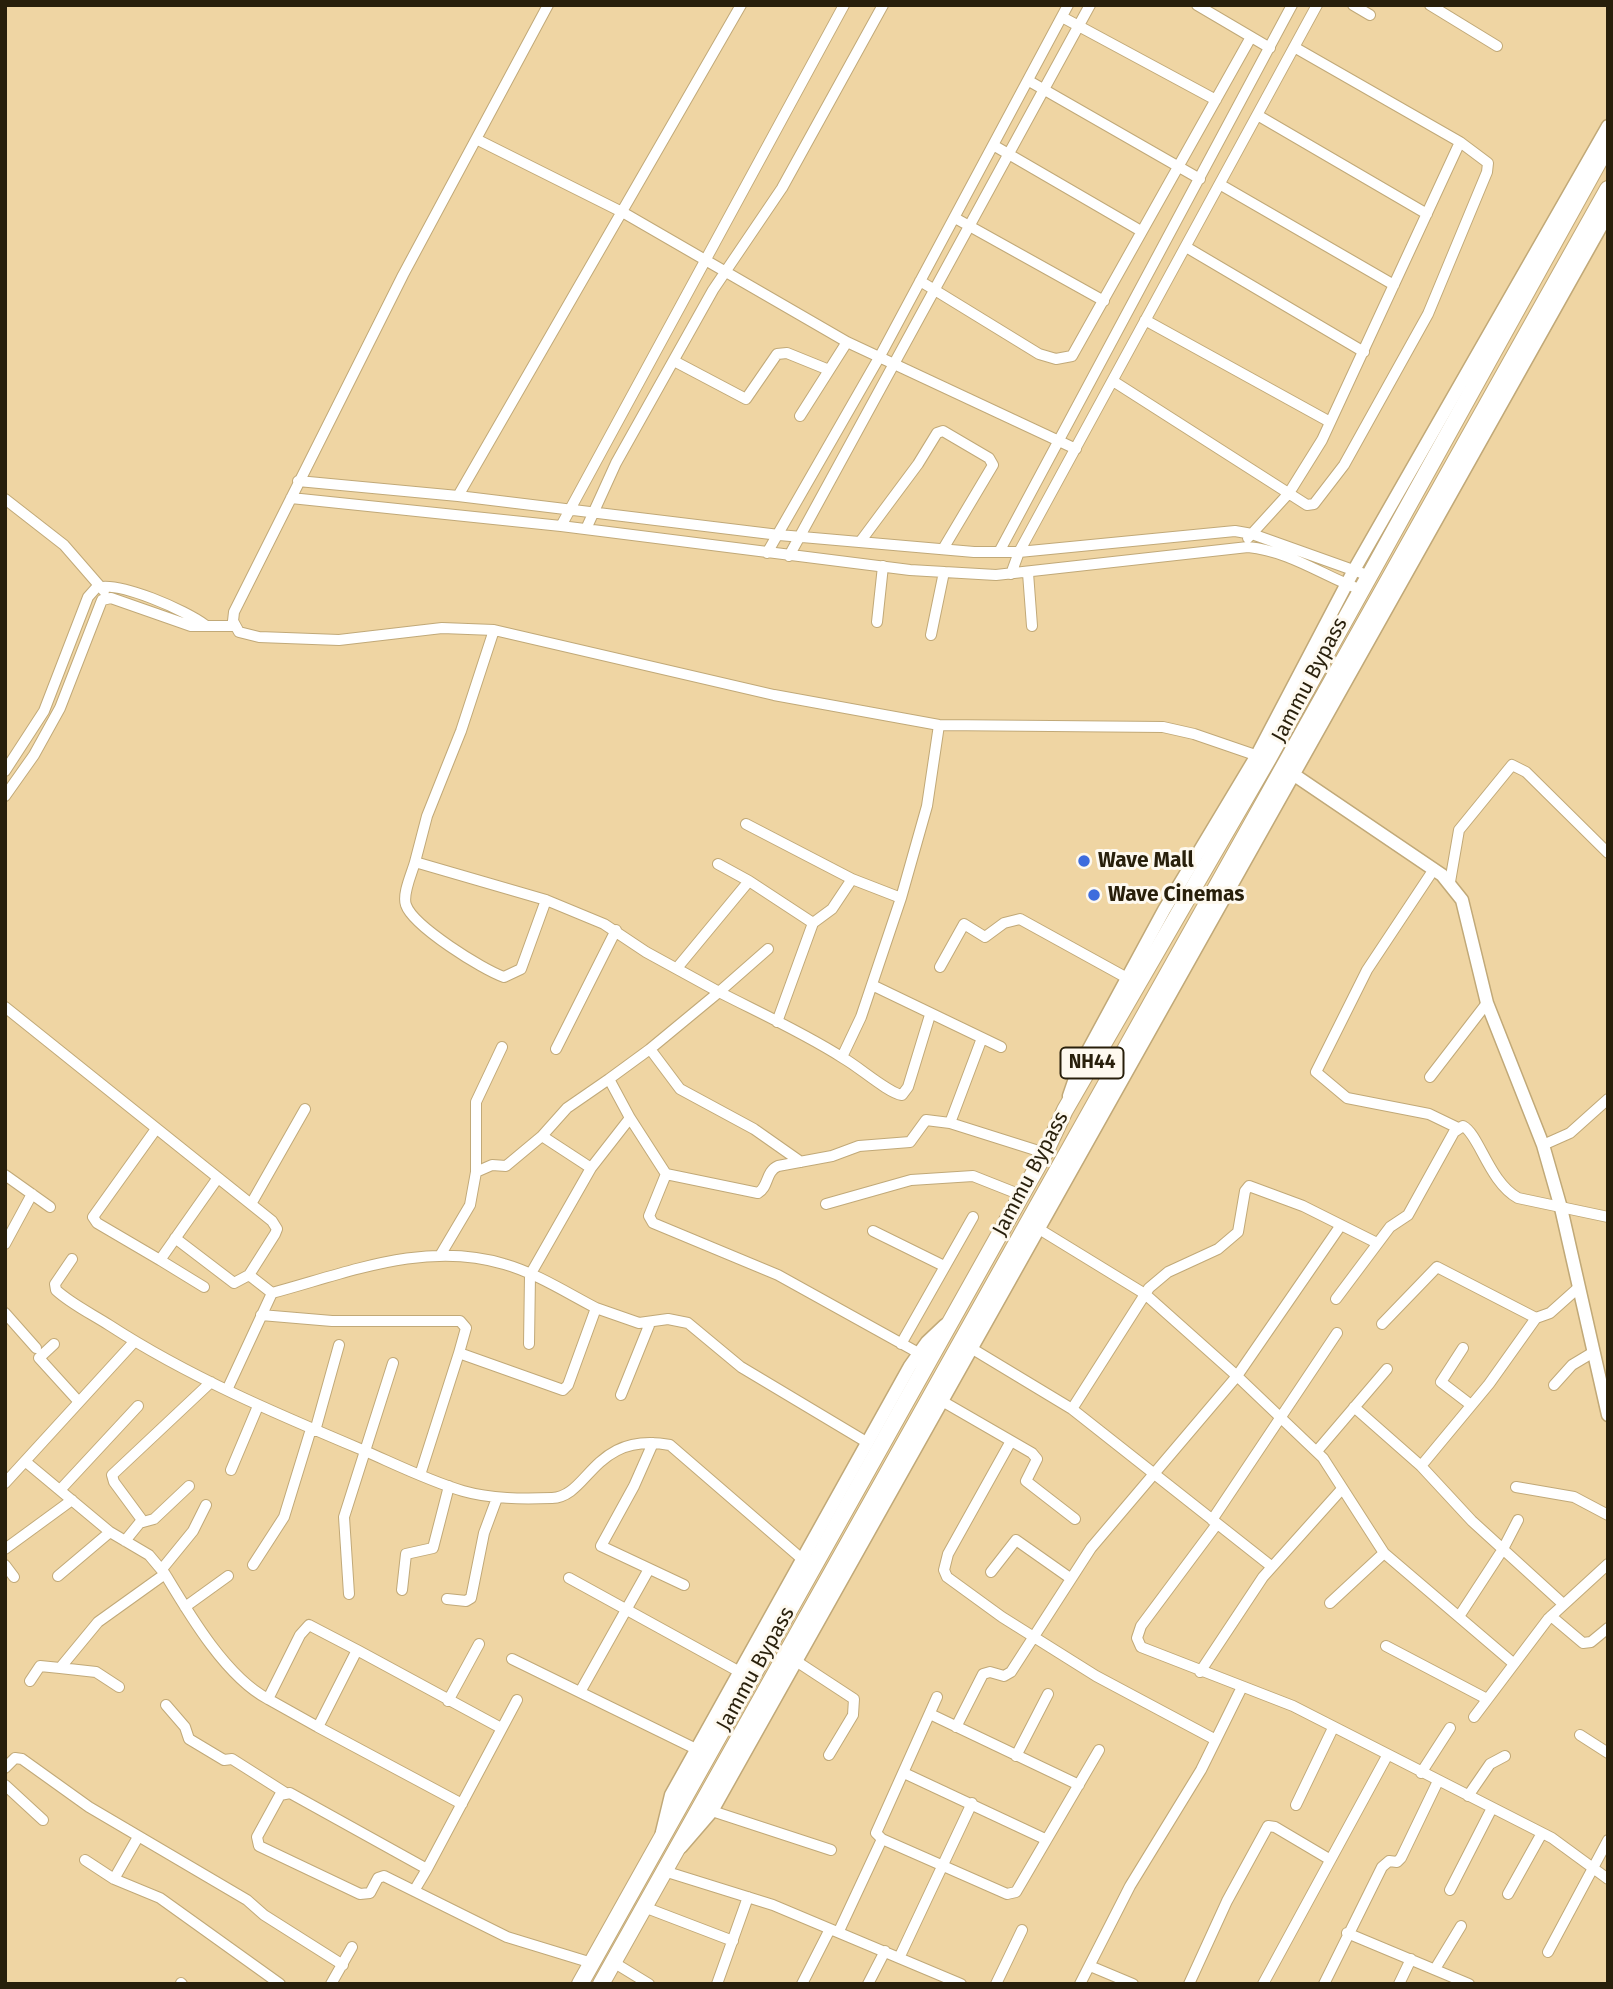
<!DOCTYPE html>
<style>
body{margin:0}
#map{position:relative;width:1613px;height:1989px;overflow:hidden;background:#efd5a3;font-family:"Fira Sans",sans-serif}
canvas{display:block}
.frame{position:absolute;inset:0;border:7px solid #281f0b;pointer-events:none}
</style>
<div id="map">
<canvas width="1613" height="1989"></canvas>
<div class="frame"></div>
</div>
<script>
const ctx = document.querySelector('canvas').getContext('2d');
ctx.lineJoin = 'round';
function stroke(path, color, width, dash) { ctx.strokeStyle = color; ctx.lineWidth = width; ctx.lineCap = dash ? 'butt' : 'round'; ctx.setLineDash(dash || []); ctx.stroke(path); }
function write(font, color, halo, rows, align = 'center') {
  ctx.font = font + ' "Fira Sans",sans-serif'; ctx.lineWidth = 6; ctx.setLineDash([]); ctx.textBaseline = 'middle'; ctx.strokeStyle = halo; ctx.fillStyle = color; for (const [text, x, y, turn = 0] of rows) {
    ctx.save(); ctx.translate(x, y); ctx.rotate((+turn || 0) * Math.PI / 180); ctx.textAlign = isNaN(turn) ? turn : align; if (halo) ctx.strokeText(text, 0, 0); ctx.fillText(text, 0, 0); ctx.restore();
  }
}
const minor = new Path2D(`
 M 548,5 L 403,275 L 234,612 L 233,621 L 239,632 L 259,637 L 339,640 L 442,628 L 494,630 L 774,695 L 939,725 L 1163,727 L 1194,734 L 1261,757
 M 1197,5 L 1270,48
 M 1353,5 L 1370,15
 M 1430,5 L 1497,46
 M 1062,17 L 1216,100
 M 1029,81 L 1200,179
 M 1259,116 L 1427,214
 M 478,140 L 624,213 L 847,342 L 1076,449
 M 993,145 L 1141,231
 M 1221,185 L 1394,285
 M 955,218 L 1104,301
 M 1186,247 L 1364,352
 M 920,281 L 1039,354 L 1056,359 L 1072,356 L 1251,37
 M 1145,320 L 1330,422
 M 674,361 L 746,399 L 777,354 L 787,353 L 829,370
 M 1113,381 L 1307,505 L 1314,504 L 1344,465 L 1428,314 L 1487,172 L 1488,163 L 1460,142 L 1294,47
 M 800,416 L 847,342
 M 298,481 L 458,496 L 779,535 L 974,552 L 1019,552 L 1235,531 L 1252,534 L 1367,575
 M 458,496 L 741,5
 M 291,498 L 561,526 L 910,570 L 996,575 L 1248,547 C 1289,551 1322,575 1359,589
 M 5,499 L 64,545 L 104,591
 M 561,526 L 844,5
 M 586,529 L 616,463 L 713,290 L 782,188 L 883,5
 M 1248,538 L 1289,493 L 1322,440 L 1460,142
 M 860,542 L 918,464 L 937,433 L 943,431 L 989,458 L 993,465 L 943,549
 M 999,552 L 1292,5
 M 767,553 L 880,356 L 1068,5
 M 789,556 L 1090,5
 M 1028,573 L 1032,626
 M 1011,574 L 1019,552 L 1317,5
 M 877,622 L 883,566
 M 494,630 L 461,731 L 427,816 L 415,862 L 546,900 L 604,924 L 646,952 L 719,992 L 768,949
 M 931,635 L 944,572
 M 5,771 L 44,711 L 88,597 L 96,588 C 118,580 187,611 205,625
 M 5,796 L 34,755 L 60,708 L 102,600 L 111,598 L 191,626 L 235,626
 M 746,824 L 852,879 L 832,909 L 813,923
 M 415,862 C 412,873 402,894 406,905 C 413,926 483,970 504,977 L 521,969 L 546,900
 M 1434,869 L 1367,970 L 1316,1072 L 1347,1098 L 1429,1114 L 1458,1128
 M 749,881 L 813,923 L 777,1022
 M 1450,882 L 1459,830 L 1512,765 L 1526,772 L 1608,853
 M 901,898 L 927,806 L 939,725
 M 940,967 L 964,924 L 985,937 L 1004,923 L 1020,919 L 1127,978
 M 677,968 L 749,881 L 718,864
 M 872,985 L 1001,1047
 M 5,1007 L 272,1221 L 277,1229 L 275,1234 L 249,1275 L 272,1293
 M 982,1038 L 950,1123 L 1045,1153
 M 556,1049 L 616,930
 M 650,1049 L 719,992 C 760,1013 804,1033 843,1058 C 858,1066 888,1093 902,1095 L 908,1087 L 930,1015
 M 842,1057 L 861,1017 L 901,898 L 852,879
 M 1430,1077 L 1487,1003
 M 609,1079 L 650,1049 L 680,1089 L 754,1129 L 801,1162
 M 630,1118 L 666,1174 L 649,1216 L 653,1223 L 778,1275 L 924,1356
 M 156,1129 L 93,1217 L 97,1223 L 160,1260
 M 542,1136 L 567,1108 L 609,1079 L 630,1118 L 591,1168
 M 1543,1145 L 1570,1133 L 1608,1099
 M 476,1172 L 476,1102 L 502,1047
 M 666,1174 L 758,1193 C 769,1187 765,1172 778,1166 L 832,1156 L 859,1146 L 910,1142 L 926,1120 L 950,1123
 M 5,1175 L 50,1207
 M 251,1204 L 305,1109
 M 826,1204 L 911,1180 L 973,1176 L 1021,1195
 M 1039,1229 L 1145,1294 L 1237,1376 L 1323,1458 L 1384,1553 L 1513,1663
 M 873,1231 L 944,1266
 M 175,1238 L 234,1283 L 249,1275
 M 5,1244 L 32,1194
 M 441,1254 L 470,1205 L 476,1172 L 492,1165 L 506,1166 L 542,1136 L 591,1168 L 530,1275 L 529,1344
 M 72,1259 L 55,1284 L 56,1290 C 71,1304 92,1314 109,1325 C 189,1377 277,1414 365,1451 C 397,1465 429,1481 463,1491 C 491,1499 522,1499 552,1498 C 589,1497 593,1431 670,1445 L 802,1559
 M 204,1287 L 160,1260 L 217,1179
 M 1336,1299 L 1390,1227 L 1408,1215 L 1454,1132 L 1463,1126 C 1479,1134 1489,1182 1518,1198 L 1608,1217
 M 596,1308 L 639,1323 L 668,1319 L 688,1323 L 741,1367 L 868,1443
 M 5,1313 L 36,1348
 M 261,1315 L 332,1321 L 460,1321 L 466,1328 L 459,1353
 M 1382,1324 L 1437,1267 L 1536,1318 L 1550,1313 L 1578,1288
 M 54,1344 L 39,1358 L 79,1402
 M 901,1344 L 973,1217
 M 971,1348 L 1072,1409 L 1271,1566
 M 1463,1348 L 1441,1382 L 1471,1405
 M 1554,1385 L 1572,1365 L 1592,1353
 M 227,1390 L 272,1293 C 347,1273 426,1240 504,1264 C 536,1273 567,1293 596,1308 L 568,1385 L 563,1390 L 459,1353 L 420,1475
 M 621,1395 L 650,1323
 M 942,1401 L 1032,1453 L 1037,1459 L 1026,1481 L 1075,1519
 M 1354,1407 L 1421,1466 L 1472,1521 L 1562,1603
 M 1072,1409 L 1149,1288 L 1168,1272 L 1218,1249 L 1238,1232 L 1245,1191 L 1249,1186 L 1303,1206 L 1377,1243
 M 315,1431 L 339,1345
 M 1011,1441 L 948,1554 L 944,1570 L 947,1577 L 1002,1617 L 1096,1676 L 1216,1740
 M 653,1443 L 634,1486 L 601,1546 L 684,1585
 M 1317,1451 L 1387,1369
 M 26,1462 L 110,1532
 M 1421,1466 L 1489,1384 L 1536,1318
 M 231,1470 L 258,1406
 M 5,1483 L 134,1342
 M 1516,1487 L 1574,1497 L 1608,1515
 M 60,1490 L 138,1406
 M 1212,1520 L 1337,1333
 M 143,1522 L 154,1519 L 189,1486
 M 1217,1524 L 1141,1626 L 1137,1638 L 1141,1647 L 1293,1706 L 1552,1838 L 1608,1879
 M 125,1541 L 142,1520 L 114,1482 L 112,1475 L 211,1382
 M 5,1549 L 72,1500
 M 5,1565 L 14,1577
 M 253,1565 L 284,1517 L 311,1429
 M 162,1569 L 193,1531 L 206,1505
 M 991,1572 L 1016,1540 L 1070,1578
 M 58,1576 L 110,1532 L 149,1555 L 165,1574
 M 569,1578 L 738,1671
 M 402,1590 L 406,1554 L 433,1548 L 449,1486
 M 349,1594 L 344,1517 L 393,1363
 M 447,1599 L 466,1601 L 471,1598 L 484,1533 L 497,1498
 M 1330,1603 L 1384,1553
 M 185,1607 L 228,1576
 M 1460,1615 L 1503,1549 L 1518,1520
 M 1551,1616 L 1583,1643 L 1591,1642 L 1608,1628
 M 1386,1646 L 1487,1699
 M 512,1659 L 696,1749
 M 796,1661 L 854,1699 L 853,1715 L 829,1755
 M 1200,1672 L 1263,1577 L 1341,1490
 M 30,1681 L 40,1666 L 60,1668
 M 119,1687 L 96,1672 L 60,1668 L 98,1622 L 165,1574 C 189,1614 226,1677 268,1699
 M 580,1692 L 649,1569
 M 937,1697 L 876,1833 L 882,1839 L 1007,1894 L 1016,1892 L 1099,1750
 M 448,1701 L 479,1644
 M 166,1705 L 185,1727 L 189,1739 L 224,1760 L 232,1759 L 284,1792
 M 930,1714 L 1079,1785
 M 1474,1717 L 1548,1619 L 1608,1564
 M 318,1727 L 268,1699 L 300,1635 L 309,1625 L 357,1650
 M 956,1727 L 983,1674 L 990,1672 L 1004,1676 L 1011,1672 L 1091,1548 L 1237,1376 L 1341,1225
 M 1580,1735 L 1608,1753
 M 1016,1756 L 1048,1694
 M 5,1768 L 15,1758 L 22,1759 L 89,1807 L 247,1900 L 264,1915 L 343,1965
 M 904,1773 L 1045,1839
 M 1421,1773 L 1450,1728
 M 5,1785 L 43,1820
 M 1468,1796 L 1490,1764 L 1505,1756
 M 462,1804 L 318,1727 L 357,1650 L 501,1728
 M 1296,1805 L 1333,1728
 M 712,1811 L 831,1850
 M 85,1860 L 114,1879 L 160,1898 L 280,1984
 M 427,1869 L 517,1700
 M 664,1871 L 773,1905 L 961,1984
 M 114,1879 L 138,1837
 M 1450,1890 L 1492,1808
 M 414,1891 L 427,1869 L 290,1793 L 280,1795 L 257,1837 L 259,1846 L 360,1894 L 370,1893 L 378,1878 L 384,1876 L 507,1937 L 592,1963
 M 1508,1894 L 1542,1833
 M 644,1907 L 733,1941
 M 839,1931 L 882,1839
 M 1347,1933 L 1469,1984
 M 1548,1952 L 1608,1840
 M 900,1956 L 972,1803
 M 613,1962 L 649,1984
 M 1090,1966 L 1133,1984
 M 1435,1969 L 1461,1926
 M 181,1983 L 182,1984
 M 331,1984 L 352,1947
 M 717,1984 L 748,1897
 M 802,1984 L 830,1929
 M 868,1984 L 885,1951
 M 996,1984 L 1022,1930
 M 1080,1984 L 1130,1886 L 1201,1770 L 1242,1687
 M 1189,1984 L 1227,1901 L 1268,1826 L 1275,1827 L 1329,1859
 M 1263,1984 L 1387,1756
 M 1324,1984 L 1382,1867 L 1389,1861 L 1397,1862 L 1401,1858 L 1438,1781
 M 1399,1984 L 1411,1959`);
const tertiary = new Path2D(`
 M 1287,770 L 1442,875 L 1462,900 L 1487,1003 L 1543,1145 L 1561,1208 L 1608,1415
 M 1069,1096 L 1079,1067 L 1164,910 L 1257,755 L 1354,570 L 1608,126
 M 662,1832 L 671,1795 L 910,1366 L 927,1342 L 945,1325
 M 681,1847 L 712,1811 L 1608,214`);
const trunk = new Path2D(`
 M 580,1984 L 1045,1153 L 1065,1110 L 1268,759 L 1608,145
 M 601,1984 L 1608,189`);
stroke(minor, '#c1a978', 12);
stroke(tertiary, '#c1a978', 15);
stroke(trunk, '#c1a978', 18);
stroke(minor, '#fff', 10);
stroke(tertiary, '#fff', 12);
stroke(trunk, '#fff', 16);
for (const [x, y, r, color] of [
 [1084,861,7,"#3e6cdd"],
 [1094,895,7,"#3e6cdd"]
]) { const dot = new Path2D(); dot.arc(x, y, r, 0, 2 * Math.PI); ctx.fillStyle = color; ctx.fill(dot); stroke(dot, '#fef9ef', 2.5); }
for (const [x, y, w] of [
 [1092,1063,63]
]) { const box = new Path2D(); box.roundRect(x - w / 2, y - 15.5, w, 31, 5); ctx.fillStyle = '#fef9ef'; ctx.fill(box); stroke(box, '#281f0b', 2); }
write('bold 19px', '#281f0b', null, [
 ["NH44",1092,1063]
]);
write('21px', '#281f0b', '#fef9ef', [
 ["Jammu Bypass",1310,680,-62],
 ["Jammu Bypass",1031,1174,-62],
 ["Jammu Bypass",756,1669,-61]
]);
write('bold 21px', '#281f0b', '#fef9ef', [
 ["Wave Mall",1098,861],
 ["Wave Cinemas",1108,895]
], 'left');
</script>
